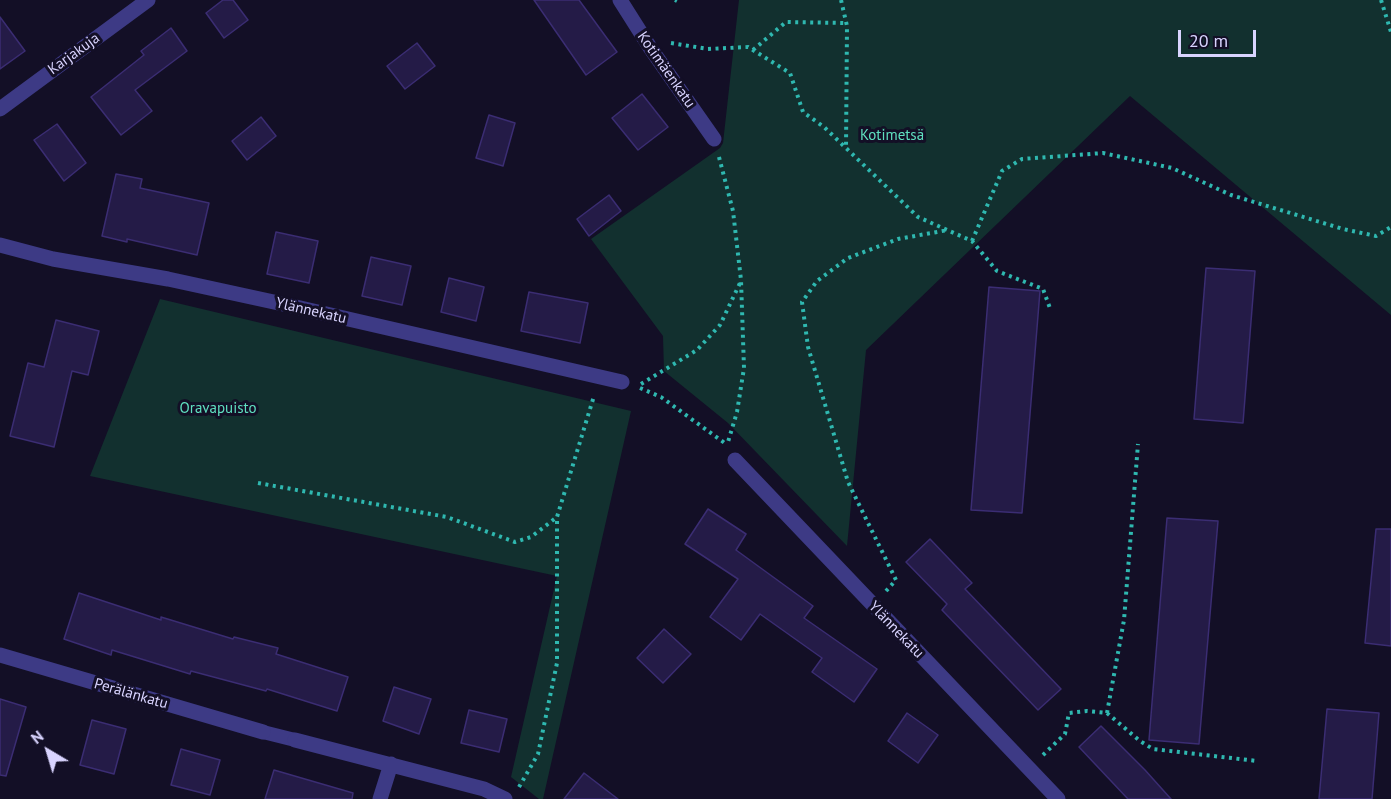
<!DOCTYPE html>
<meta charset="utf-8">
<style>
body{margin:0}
#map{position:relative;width:1391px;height:799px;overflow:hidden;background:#130f26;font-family:"PT Sans",sans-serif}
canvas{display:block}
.north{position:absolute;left:18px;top:721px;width:60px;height:60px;-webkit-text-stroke:4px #130f26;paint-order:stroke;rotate:322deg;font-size:16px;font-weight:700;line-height:24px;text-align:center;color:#d9d4ff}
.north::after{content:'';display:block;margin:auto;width:21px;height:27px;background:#d9d4ff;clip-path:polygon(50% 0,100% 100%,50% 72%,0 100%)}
.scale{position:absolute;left:1178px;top:30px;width:78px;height:27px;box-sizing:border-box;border:3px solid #d9d4ff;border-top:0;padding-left:8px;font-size:18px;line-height:21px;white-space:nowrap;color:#d9d4ff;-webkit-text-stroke:4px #130f26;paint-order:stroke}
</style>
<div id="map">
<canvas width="1391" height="799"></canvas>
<div class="north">N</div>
<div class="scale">20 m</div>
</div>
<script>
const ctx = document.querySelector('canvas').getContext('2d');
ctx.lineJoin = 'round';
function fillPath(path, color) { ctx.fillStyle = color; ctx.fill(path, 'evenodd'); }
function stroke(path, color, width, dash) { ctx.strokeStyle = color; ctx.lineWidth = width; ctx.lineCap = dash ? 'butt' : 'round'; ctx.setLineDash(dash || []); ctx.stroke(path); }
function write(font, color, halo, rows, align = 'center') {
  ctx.font = font + ' "PT Sans",sans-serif'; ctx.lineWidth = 6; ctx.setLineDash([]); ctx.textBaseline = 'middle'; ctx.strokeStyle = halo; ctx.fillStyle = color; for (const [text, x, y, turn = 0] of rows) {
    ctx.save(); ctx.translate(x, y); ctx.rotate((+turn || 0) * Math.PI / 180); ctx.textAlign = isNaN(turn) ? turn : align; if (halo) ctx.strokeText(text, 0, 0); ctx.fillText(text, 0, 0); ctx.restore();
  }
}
fillPath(new Path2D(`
 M 739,0 L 1391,0 L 1391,315 L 1130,96 L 866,350 L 847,546 L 728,423 L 664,371 L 663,336 L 591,239 L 720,148 L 723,143 Z
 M 160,299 L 631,411 L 543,799 L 539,799 L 511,777 L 557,576 L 90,476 Z`), '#12302f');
const building = new Path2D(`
 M 223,0 L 233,0 L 248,20 L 224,38 L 206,13 Z
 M 534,0 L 579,0 L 617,52 L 586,75 Z
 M 0,17 L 25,51 L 0,69 Z
 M 171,28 L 187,51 L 135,90 L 152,111 L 121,135 L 91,97 L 144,55 L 141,51 Z
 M 417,43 L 435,66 L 405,89 L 387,66 Z
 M 642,94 L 668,127 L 638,150 L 612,118 Z
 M 489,115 L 515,123 L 503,166 L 476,158 Z
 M 261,117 L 276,136 L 247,160 L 232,141 Z
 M 57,124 L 86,163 L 64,181 L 34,140 Z
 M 116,174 L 142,179 L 140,188 L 209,203 L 197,255 L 127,239 L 127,242 L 102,236 Z
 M 609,195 L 621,211 L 589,236 L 577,219 Z
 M 276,232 L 318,241 L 309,283 L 267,274 Z
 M 371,257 L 411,266 L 402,305 L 362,296 Z
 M 1206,268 L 1255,271 L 1243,423 L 1194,419 Z
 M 449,278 L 484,287 L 476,321 L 441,312 Z
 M 989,287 L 1040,291 L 1022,513 L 971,510 Z
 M 529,292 L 588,303 L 580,343 L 521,331 Z
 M 56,320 L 99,331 L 88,375 L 72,371 L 54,447 L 10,436 L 28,363 L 44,367 Z
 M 708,509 L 746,534 L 736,550 L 813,606 L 804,618 L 877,669 L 854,702 L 812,672 L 822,658 L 760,614 L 741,640 L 710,617 L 738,579 L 685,544 Z
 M 1167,518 L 1218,521 L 1199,744 L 1149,740 Z
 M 1376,529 L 1391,529 L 1391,646 L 1365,643 Z
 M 930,539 L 972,583 L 965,589 L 1061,689 L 1038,710 L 942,610 L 947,604 L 906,562 Z
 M 79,593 L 161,620 L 161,617 L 233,639 L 234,637 L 278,648 L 276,654 L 348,677 L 337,711 L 267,689 L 266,691 L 191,671 L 190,674 L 112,650 L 111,655 L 64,639 Z
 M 664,629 L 691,654 L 663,683 L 637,658 Z
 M 394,687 L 431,699 L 419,734 L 383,721 Z
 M 0,699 L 26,707 L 6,776 L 0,775 Z
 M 1327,709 L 1379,713 L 1372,799 L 1319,799 Z
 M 469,710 L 507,719 L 499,752 L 461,743 Z
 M 907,713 L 938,735 L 918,763 L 888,741 Z
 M 92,720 L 126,729 L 114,774 L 80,765 Z
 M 1101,726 L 1145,770 L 1171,799 L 1128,799 L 1079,747 Z
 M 181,749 L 220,760 L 210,795 L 171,785 Z
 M 274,770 L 353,793 L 352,799 L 265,799 Z
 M 584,773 L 618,799 L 564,799 Z`);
fillPath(building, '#241b47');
stroke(building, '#3b2d73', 1.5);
stroke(new Path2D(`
 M 675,0 L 677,1
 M 841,0 L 847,26 L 846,148
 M 1381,0 L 1391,32
 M 671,43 L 708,49 L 748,47 L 790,73 L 803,112 L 824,127 L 918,217 L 972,241 L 997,271 L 1043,289 L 1051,311
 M 753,50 L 786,22 L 846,23
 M 719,157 L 733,211 L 741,280 L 744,368 L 737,412 L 728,442
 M 972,241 L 1002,171 L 1022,159 L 1103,153 L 1172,168 L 1231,195 L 1343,229 L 1376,236 L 1391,227
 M 641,384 L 697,350 L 720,325 L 741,281
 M 640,388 L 661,397 L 726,444
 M 258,483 L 447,517 L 515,542 L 531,537 L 557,517
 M 886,591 L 896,580 L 848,482 L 808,347 L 802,302 L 817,281 L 848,258 L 898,239 L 948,230
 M 1107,713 L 1140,741 L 1153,749 L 1257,761
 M 1043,755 L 1065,734 L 1069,713 L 1087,711 L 1107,713 L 1124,620 L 1138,444
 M 519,787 L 538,754 L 557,663 L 557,517 L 594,396`), '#2fb8b0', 4, [3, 4.5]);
stroke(new Path2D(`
 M 263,732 L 295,740`), '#3d3a85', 14);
stroke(new Path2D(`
 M 620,0 L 651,49 L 714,139
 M 0,109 L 148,0
 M 0,245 L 53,259 L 168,279 L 283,304 L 622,382
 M 735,460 L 1058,799
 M 0,655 L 263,732
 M 295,740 L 484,789 L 505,799
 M 380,799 L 391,764`), '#3d3a85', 15);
write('15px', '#d9d4ff', '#130f26', [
 ["Karjakuja",74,54,-36],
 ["Kotimäenkatu",666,70,55],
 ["Ylännekatu",311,311,13],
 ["Ylännekatu",896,630,46],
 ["Perälänkatu",131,694,16]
]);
write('15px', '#5fe0c0', '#130f26', [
 ["Kotimetsä",892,136],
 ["Oravapuisto",218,409]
]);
</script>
